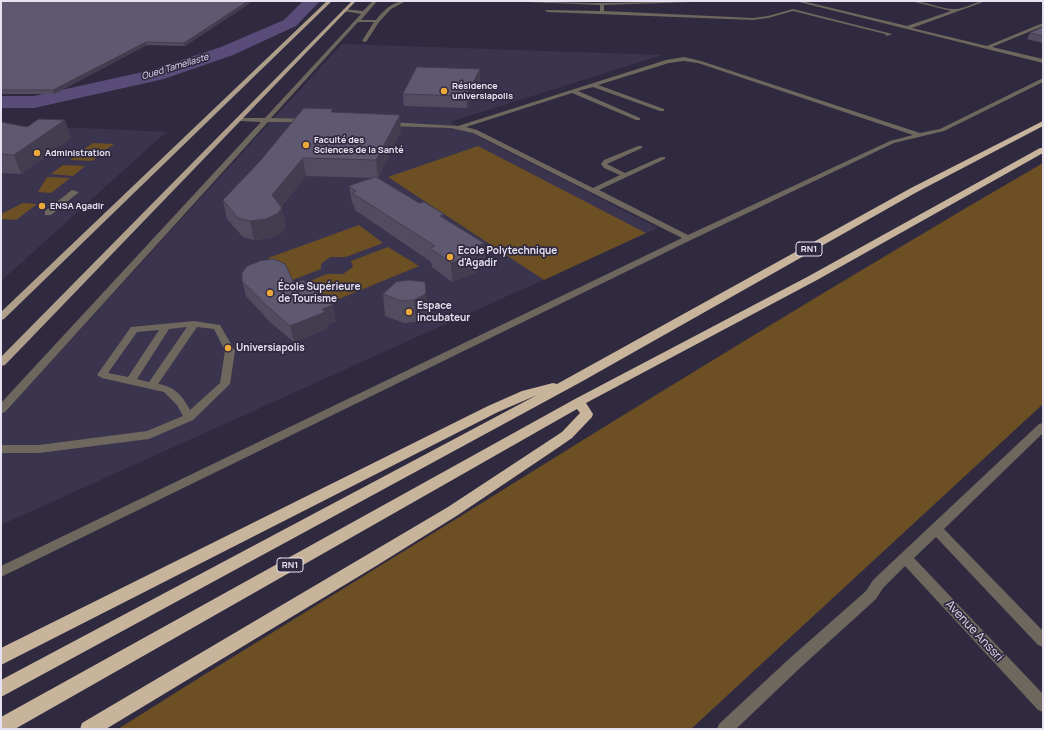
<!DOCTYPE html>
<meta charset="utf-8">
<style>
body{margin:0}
#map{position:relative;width:1044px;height:730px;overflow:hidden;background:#302a40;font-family:Manrope,sans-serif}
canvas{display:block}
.frame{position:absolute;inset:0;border:2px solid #e6e2f1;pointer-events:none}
</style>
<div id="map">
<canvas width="1044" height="730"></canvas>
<div class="frame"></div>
</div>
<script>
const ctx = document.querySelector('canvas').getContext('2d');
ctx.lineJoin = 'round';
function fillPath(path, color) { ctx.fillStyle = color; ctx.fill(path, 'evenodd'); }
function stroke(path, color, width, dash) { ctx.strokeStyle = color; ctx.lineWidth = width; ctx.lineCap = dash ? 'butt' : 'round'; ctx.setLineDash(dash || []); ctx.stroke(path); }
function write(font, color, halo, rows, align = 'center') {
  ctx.font = font + ' Manrope,sans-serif'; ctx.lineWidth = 3.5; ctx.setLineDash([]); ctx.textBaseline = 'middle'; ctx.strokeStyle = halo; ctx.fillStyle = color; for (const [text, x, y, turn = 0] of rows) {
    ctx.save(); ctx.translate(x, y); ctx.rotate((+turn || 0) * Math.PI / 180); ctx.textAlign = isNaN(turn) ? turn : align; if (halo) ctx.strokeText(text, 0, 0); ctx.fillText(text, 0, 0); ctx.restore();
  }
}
fillPath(new Path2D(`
 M 342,44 L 662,55 L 450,122 L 658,228 L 1,525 L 1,416 Z
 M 1,125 L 106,129 L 166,132 L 1,281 Z`), '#3b344f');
fillPath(new Path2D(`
 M 93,143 L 114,144 L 104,151 L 83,150 Z
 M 478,146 L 646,233 L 544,280 L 388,177 Z
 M 81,152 L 102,154 L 92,161 L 70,160 Z
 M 1043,163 L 1043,404 L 691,729 L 118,729 C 230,658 343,589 456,519 C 650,398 845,278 1043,163 Z
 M 63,165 L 85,166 L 73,176 L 51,174 Z
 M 47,177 L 70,178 L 51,193 L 38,192 Z
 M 23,203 L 37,204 L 16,220 L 1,219 L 1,214 Z
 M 359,225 L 383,243 L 346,257 L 330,257 L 321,264 L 321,269 L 290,281 L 268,258 Z
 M 388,247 L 419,266 L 317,308 L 295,287 L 327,274 L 343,274 L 353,267 L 351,261 Z`), '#6c4f23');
fillPath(new Path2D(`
 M 303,1 L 320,1 L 296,26 L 233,55 L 164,79 L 34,108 L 1,108 L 1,96 L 34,96 L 152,70 L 221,47 L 284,20 Z`), '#594c78');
fillPath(new Path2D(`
 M 373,1 L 377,1 L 361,20 L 376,20 C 382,12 394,0 404,2 L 391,9 L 379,22 L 366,42 L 362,41 L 374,22 L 358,22 L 271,118 L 306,119 L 308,120 L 308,122 L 268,122 L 5,412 L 1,414 L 1,403 L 261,122 L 240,121 L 237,119 L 238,118 L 265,118 L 361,14 L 343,11 L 343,9 L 363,11 Z
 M 505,1 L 591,3 L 721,1 L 604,5 L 604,11 L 753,18 L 768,16 L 793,9 L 892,34 L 887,36 L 885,34 L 793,11 L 768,18 L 753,20 L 547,12 L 545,10 L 600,11 L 600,5 Z
 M 795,1 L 802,1 L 907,26 L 951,11 L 911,1 C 926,1 943,10 955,9 C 966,9 975,1 986,1 L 912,28 L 987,46 L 1043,23 L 1043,26 L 992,47 L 1043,59 L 1043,63 Z
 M 684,57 L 701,61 L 920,133 L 940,129 L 1041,79 L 1043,78 L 1043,82 L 944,131 L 894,143 L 691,240 L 1,577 L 1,566 L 682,238 L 473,133 L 451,128 L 388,126 L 385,124 L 388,122 L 458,126 L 666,60 ZM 684,61 L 698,63 L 913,135 L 890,141 L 688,235 L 599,190 L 665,159 L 665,157 L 661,157 L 625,173 L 607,164 L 642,148 L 642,146 L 638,146 L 604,160 L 601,164 L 604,168 L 620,175 L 593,188 L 477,130 L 466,127 L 572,93 L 636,120 L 640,120 L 640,118 L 578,91 L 593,87 L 660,111 L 664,111 L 664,109 L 598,85 L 669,63 Z
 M 72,190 L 79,192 L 51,215 L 45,215 L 45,211 Z
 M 194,321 L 220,325 L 235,351 L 230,384 L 193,420 L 149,439 L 39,453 L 1,453 L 1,445 L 39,445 L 147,431 L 183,416 L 177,405 L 164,392 L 102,378 L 97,375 L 131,327 ZM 187,327 L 149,382 L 137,379 L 169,329 ZM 197,327 L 214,329 L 225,351 L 220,383 L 190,410 C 182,395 175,387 158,384 ZM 159,330 L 128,377 L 108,373 L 137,332 Z
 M 1043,423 L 1043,433 L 944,529 L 1043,631 L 1043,647 L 1038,645 L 936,537 L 914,558 L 1043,694 L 1043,712 L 1038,710 L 905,566 L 883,588 L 876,599 L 800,668 L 736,729 L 717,729 L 719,724 L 790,658 L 866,591 L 873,580 L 1039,424 Z`), '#6e675d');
fillPath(new Path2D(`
 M 327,1 L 332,1 L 4,319 L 1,320 L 1,312 Z
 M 352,1 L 356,1 L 5,365 L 1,366 L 1,357 Z`), '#ae9e8a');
fillPath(new Path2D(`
 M 1043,121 L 1043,126 L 917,192 L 581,382 L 1,697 L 1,680 L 537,395 L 498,412 L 1,665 L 1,648 L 488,406 L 522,391 L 553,383 L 557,384 L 911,188 Z
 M 1040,148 L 1043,148 L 1043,153 L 817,280 L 586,403 L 593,414 L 592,417 L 572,438 L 559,447 L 458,515 L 376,566 L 106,729 L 80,729 L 82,723 L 448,507 L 562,432 L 580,413 L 577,409 L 15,729 L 1,729 L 1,717 L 575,399 L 809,276 Z`), '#c7b49b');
fillPath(new Path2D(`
 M 1,1 L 250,3 L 185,46 L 147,45 L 54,94 L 1,94 Z
 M 1043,27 L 1043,43 L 1027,39 L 1030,33 Z
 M 480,80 L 467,108 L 404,106 L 403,94 Z
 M 334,113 L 401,131 L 378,178 L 484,243 L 485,262 L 476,266 L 477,272 L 452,282 L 432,267 L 431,262 L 355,210 L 354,205 L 352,203 L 349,186 L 373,178 L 306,176 L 281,207 L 286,227 L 281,233 L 270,238 L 254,240 L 243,237 L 227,219 L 223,200 Z
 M 1,122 L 71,138 L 21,174 L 1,173 Z
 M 242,281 L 294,283 L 336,321 L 327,325 L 328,328 L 294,342 L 271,323 L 246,296 Z
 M 396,282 L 428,313 L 426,317 L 416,322 L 404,323 L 385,316 L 383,294 Z`), '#524c61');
fillPath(new Path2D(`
 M 248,1 L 249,1 L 250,3 L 185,46 L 184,43 Z
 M 146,42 L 147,45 L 54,94 L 53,90 Z
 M 480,69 L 480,80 L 467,108 L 466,96 Z
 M 400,115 L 401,131 L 378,178 L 376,160 Z
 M 65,120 L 71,138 L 21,174 L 14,155 Z
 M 303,158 L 306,176 L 276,214 L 272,195 Z
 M 282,208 L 286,227 L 281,233 L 270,238 L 254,240 L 250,221 Z
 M 444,214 L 445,232 L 440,216 Z
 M 484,243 L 485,262 L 476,266 L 477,272 L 452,282 L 451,263 L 471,249 Z
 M 425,282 L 428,313 L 426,317 L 416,322 L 414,300 Z
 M 333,305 L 336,321 L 327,325 L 328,328 L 294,342 L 290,326 L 322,309 Z`), '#423e4f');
const building = new Path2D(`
 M 1,1 L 248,1 L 184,43 L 146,42 L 53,90 L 1,90 Z
 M 1043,27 L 1043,36 L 1030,33 Z
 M 417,67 L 480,69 L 466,96 L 403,94 Z
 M 304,108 L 333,109 L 331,112 L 400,115 L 376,160 L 303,158 L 272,195 L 282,208 L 277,214 L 266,219 L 250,221 L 238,218 L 223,200 L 261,160 Z
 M 39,119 L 65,120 L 14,155 L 1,154 L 1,122 L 27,127 Z
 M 376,177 L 419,203 L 424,202 L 444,214 L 440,216 L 484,243 L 471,249 L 476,253 L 451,263 L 430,248 L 435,246 L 352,193 L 356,191 L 349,186 Z
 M 274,259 L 285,264 L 294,283 L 303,280 L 333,305 L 322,309 L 325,312 L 290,326 L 268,307 L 242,281 L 242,273 L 247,266 L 260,261 Z
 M 409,280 L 425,282 L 426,292 L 424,295 L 414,300 L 401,301 L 383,294 L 396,282 Z`);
fillPath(building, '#5f5871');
stroke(building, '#423e4f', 1);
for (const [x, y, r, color] of [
 [444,91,4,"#eca93a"],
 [306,145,4,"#eca93a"],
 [37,153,4,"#eca93a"],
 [42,206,4,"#eca93a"],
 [450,257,4,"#eca93a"],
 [270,293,4,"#eca93a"],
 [409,312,4,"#eca93a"],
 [228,348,4,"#eca93a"]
]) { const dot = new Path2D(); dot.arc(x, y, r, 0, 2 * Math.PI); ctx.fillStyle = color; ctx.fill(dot); stroke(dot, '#302a40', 1.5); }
write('italic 9px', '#e7dffd', '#302a40', [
 ["Oued Tamellaste",175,67,-17]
]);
write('bold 9px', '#e6e2f1', '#302a40', [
 ["Résidence",452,86],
 ["universiapolis",452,96],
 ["Faculté des",314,140],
 ["Sciences de la Santé",314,150],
 ["Administration",45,153],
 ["ENSA Agadir",50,206]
], 'left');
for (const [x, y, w] of [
 [809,249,26],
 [290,565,26]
]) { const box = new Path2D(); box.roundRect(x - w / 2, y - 7, w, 14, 3); ctx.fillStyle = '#302a40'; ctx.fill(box); stroke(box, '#e6e2f1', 1); }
write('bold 9px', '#e6e2f1', null, [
 ["RN1",809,249],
 ["RN1",290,565]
]);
write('bold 10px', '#e6e2f1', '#302a40', [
 ["Ecole Polytechnique",458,251],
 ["d'Agadir",458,263],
 ["École Supérieure",278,287],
 ["de Tourisme",278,299],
 ["Espace",417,306],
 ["incubateur",417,318],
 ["Universiapolis",236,348]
], 'left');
write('12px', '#e6e2f1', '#302a40', [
 ["Avenue Anssri",974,631,47]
]);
</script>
